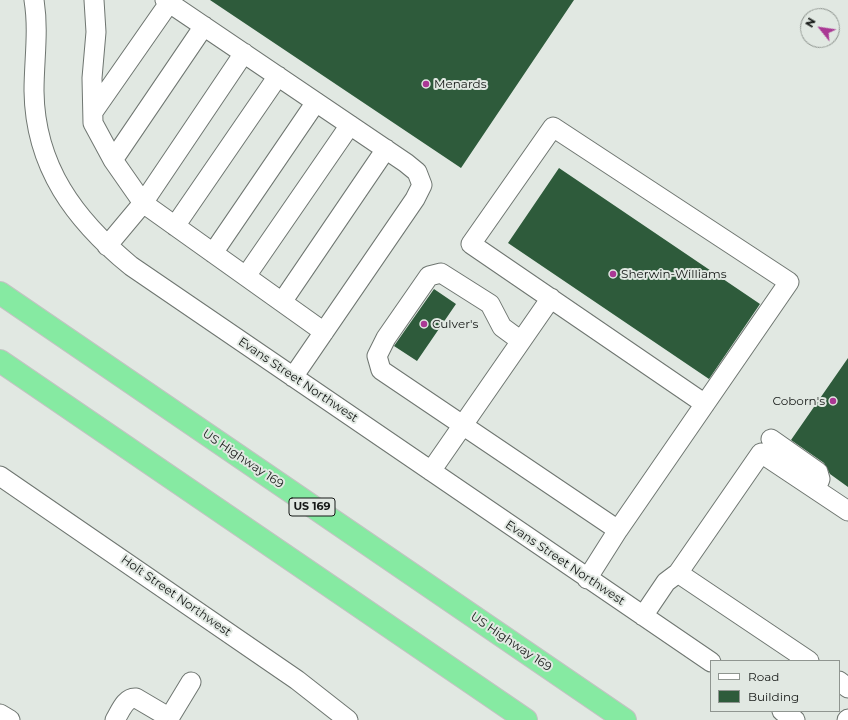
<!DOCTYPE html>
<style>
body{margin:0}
#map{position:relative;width:848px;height:720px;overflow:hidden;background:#e1e8e2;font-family:Montserrat,sans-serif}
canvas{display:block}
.legend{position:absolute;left:710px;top:660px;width:130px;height:52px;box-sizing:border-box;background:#e1e8e2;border:1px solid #8f9590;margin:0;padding:5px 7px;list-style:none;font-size:12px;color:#151816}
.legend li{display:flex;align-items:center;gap:8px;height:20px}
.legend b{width:20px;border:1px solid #8f9590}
.north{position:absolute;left:800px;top:8px;width:40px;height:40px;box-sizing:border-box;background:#e1e8e2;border:1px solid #8f9590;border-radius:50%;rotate:300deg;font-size:11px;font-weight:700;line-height:16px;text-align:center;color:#151816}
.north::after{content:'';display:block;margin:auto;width:14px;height:18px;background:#aa3894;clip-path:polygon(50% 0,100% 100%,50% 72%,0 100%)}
</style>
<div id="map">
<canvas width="848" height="720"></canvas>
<ul class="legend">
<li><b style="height:5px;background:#fff"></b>Road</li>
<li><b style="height:11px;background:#2e5b3b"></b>Building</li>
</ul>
<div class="north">N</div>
</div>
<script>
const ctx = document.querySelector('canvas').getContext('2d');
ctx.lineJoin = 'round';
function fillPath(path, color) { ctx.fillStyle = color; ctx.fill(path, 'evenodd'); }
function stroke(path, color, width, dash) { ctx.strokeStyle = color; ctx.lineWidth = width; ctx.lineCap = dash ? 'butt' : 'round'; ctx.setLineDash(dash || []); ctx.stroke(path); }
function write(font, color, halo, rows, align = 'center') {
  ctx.font = font + ' Montserrat,sans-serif'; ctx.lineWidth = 4; ctx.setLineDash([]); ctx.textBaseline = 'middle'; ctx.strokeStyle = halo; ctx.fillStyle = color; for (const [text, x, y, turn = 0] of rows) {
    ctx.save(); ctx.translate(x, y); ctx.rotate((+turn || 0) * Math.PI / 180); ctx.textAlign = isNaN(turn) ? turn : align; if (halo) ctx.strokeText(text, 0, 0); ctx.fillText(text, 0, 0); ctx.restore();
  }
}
fillPath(new Path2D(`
 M 210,0 L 574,0 L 461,168 Z
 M 559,168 L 760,304 L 709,379 L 508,243 Z
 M 434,289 L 456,304 L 417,361 L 394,346 Z
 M 848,358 L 848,487 L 830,474 L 824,463 L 791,440 Z`), '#2e5b3b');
const minor = new Path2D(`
 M 34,0 C 39,31 34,60 34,91 C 35,167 75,220 131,266 L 711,662
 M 94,0 L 96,32 L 92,78 L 93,123 L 113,160 L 143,203 L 324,332
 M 165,0 L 406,163 L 417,172 L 422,185 L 415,199 L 293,377
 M 93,112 L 169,3
 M 113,160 L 204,26
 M 175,226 L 278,76
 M 107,246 L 143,203 L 244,53
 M 213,253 L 316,102
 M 246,276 L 350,125
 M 282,302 L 386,149
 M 521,341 L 502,327 L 490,304 L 441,273 L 429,276 L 386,338 L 377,356 L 381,370 L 618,530
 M 771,439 L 818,472 L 820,479 L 816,489
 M 431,471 L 551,298
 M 0,476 L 297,680 L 348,720
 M 678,573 L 809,661
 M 587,579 L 618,530 L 789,282 L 553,127 L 471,244 L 705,404
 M 643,616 L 666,582 L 678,573 L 761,453 L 848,511
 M 839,681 L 848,688
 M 782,711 L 795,720
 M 0,714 L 10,720
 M 115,720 C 120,712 125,697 136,698 L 170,718
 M 168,720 L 191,682
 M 847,720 L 848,719`);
const highway = new Path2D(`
 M 0,293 L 625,720
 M 0,361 L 526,720`);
stroke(minor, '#6f7671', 21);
stroke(highway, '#c2c3c2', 24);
stroke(minor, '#fff', 19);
stroke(highway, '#86eaa2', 22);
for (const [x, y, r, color] of [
 [426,84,4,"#aa3894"],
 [613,274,4,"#aa3894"],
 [424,324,4,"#aa3894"],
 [833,401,4,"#aa3894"]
]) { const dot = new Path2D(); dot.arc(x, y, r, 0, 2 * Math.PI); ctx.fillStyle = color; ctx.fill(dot); stroke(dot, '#e1e8e2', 1.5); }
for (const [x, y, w] of [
 [312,507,46]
]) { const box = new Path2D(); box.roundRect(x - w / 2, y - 9, w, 18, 3); ctx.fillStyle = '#e1e8e2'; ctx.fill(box); stroke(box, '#151816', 1); }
write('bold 11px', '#151816', null, [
 ["US 169",312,507]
]);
write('12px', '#151816', '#e1e8e2', [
 ["Menards",434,84],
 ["Sherwin-Williams",621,274],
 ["Culver's",432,324],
 ["Coborn's",825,401,"right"]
], 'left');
write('12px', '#151816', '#e1e8e2', [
 ["Evans Street Northwest",298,380,34],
 ["US Highway 169",243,459,34],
 ["Evans Street Northwest",565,563,34],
 ["Holt Street Northwest",176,596,35],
 ["US Highway 169",511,642,34]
]);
</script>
